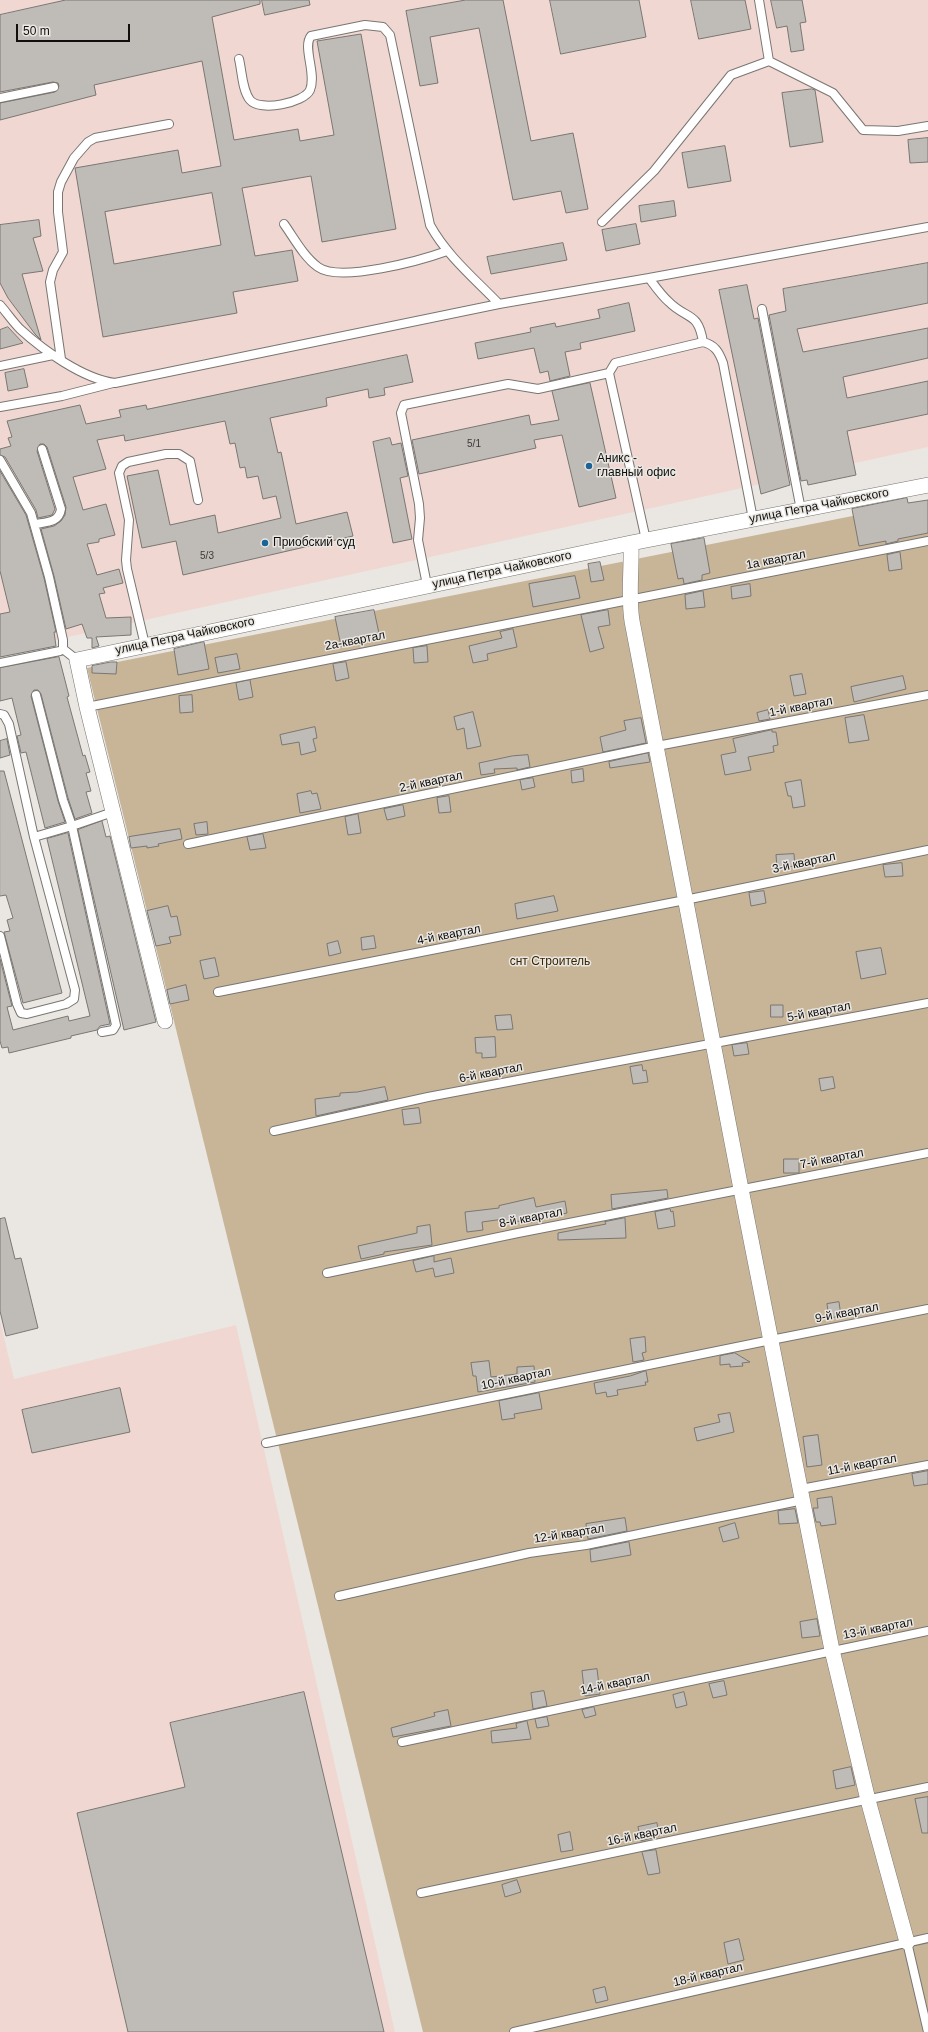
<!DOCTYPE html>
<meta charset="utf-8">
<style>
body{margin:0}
#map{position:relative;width:928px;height:2032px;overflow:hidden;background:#eae7e2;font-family:Arial,sans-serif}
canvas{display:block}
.scale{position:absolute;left:16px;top:24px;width:114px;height:18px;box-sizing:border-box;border:2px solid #100f0e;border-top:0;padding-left:5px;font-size:12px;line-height:14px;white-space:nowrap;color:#100f0e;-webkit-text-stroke:3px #eae7e2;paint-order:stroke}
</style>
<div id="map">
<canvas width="928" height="2032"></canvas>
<div class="scale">50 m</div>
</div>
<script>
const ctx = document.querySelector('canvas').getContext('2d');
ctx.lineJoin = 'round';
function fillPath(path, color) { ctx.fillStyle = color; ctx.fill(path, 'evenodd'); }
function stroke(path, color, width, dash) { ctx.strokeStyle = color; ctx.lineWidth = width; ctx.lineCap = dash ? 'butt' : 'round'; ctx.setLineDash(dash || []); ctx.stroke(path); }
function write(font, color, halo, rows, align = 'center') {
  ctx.font = font + ' Arial,sans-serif'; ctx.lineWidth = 3; ctx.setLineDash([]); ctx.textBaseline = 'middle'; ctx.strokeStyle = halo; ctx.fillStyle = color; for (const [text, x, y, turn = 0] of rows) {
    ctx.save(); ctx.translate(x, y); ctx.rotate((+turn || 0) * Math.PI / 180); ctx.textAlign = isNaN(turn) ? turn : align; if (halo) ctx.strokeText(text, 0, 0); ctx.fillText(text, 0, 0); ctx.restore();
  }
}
fillPath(new Path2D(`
 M 0,0 L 928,0 L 928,447 L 0,652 Z
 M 0,1321 L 14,1379 L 236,1325 L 395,2032 L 0,2032 Z`), '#f1d7d2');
fillPath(new Path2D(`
 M 928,501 L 928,2032 L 423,2032 L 87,668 Z`), '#c8b597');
const building = new Path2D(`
 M 66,0 L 260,0 L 260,4 L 212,17 L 234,140 L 298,129 L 300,141 L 334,135 L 317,41 L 361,34 L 396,229 L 322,242 L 311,176 L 242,188 L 255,256 L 292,250 L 298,281 L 233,292 L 237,313 L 103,337 L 75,168 L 178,150 L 182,173 L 221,166 L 202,61 L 94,85 L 96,95 L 0,120 L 0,103 L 55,92 L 59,86 L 58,83 L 53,82 L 0,92 L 0,15 ZM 212,193 L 221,245 L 114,264 L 105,212 Z
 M 262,0 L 309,0 L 310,5 L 265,15 Z
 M 466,0 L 503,0 L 531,141 L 573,133 L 588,209 L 566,213 L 561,191 L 513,200 L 479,28 L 430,37 L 438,83 L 420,86 L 406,11 Z
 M 550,0 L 639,0 L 646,37 L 561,54 Z
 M 691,0 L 745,0 L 751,29 L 699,39 Z
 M 771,0 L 802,0 L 806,22 L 800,23 L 804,50 L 791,52 L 787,26 L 777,28 Z
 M 812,89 L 815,90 L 823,142 L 790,147 L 782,93 Z
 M 928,138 L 928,162 L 910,163 L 908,140 Z
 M 725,146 L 731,181 L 688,188 L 682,153 Z
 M 674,201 L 676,216 L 641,222 L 639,206 Z
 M 39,220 L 41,236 L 33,238 L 43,271 L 22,274 L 41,340 L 35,334 L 8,298 L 0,283 L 0,225 Z
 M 636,224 L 640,244 L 606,251 L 602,230 Z
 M 563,243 L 567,260 L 491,274 L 487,257 Z
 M 928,263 L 928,303 L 797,329 L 803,352 L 928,328 L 928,358 L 843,377 L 847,398 L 928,381 L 928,414 L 847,431 L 856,475 L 808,485 L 807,480 L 801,481 L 769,315 L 786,311 L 783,289 Z
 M 747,285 L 754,319 L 758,318 L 790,485 L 761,494 L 719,290 Z
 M 629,303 L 635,331 L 580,343 L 581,349 L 565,352 L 570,376 L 550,381 L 548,371 L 540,373 L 534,348 L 478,359 L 475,343 L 531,332 L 530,328 L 555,323 L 556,327 L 600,318 L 598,310 Z
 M 8,327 L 23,343 L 0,349 L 0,330 Z
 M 407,355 L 413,382 L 384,388 L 385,395 L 369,398 L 368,389 L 326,398 L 327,406 L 270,418 L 278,453 L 281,452 L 296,524 L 347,512 L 353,536 L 183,575 L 176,541 L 142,548 L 127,476 L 158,470 L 170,525 L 215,515 L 218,533 L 281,518 L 276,496 L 263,499 L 258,476 L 247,478 L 245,467 L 240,468 L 235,443 L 230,444 L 225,421 L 125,441 L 124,435 L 97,440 L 106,469 L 73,477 L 83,510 L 106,504 L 115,535 L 99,539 L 99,542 L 87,544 L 97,575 L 119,569 L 123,583 L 103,588 L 105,593 L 99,594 L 106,618 L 131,617 L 131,635 L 96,637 L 99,646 L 92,648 L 92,638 L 87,638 L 82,624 L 66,629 L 54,576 L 41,529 L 54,526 L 61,521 L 65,515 L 66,507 L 47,447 L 44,444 L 40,444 L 37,451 L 55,509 L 52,515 L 38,518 L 36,510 L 5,457 L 0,455 L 0,449 L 11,446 L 8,438 L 12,437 L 7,421 L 80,405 L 86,424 L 121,417 L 119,410 L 146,405 L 147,409 Z
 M 24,369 L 28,387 L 8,391 L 5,373 Z
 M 590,383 L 616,498 L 579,507 L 562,435 L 534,440 L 536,448 L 419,474 L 412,440 L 529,415 L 531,425 L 559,420 L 552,391 Z
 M 390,438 L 392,445 L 401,443 L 408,476 L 400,478 L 412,539 L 393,543 L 373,442 Z
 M 0,471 L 26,515 L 44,578 L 56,632 L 54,632 L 56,646 L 0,657 L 0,614 L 10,612 L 0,571 Z
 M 907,498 L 908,503 L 928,500 L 928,533 L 898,539 L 898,541 L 886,544 L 886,541 L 859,546 L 852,509 Z
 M 704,538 L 710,573 L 702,575 L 702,580 L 684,584 L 683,578 L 678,579 L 671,544 Z
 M 900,552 L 902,569 L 889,571 L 887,555 Z
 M 600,562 L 604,580 L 591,582 L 588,564 Z
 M 575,576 L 580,598 L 533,607 L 529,584 Z
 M 750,584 L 751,596 L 732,599 L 731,587 Z
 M 703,591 L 705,607 L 686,609 L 685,595 Z
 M 374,610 L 380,638 L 341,646 L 335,617 Z
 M 608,610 L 610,625 L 598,627 L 604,648 L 590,652 L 581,615 Z
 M 513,629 L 517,647 L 487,654 L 488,660 L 473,663 L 469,646 L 502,638 L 500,632 Z
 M 204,642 L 209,669 L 178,675 L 174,649 Z
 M 427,646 L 428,662 L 414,663 L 413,648 Z
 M 237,654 L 240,669 L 218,673 L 215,658 Z
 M 59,657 L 69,696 L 67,697 L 83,756 L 85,755 L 90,772 L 86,773 L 91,791 L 86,792 L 92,813 L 75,819 L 68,798 L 41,694 L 38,690 L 34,690 L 31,696 L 58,801 L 65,822 L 45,828 L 26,752 L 21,753 L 17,736 L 21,735 L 12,698 L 0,701 L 0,668 Z
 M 111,662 L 117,662 L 116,674 L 92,673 L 92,666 Z
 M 346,662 L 349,678 L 336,681 L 333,664 Z
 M 802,674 L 806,694 L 794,696 L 790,676 Z
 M 903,676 L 906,689 L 854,702 L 851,687 Z
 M 250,680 L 253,697 L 239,700 L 236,683 Z
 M 192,695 L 193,712 L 180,713 L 179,696 Z
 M 768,710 L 770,719 L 759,721 L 757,713 Z
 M 473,712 L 481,746 L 467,749 L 464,728 L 457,730 L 454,717 Z
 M 864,715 L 869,740 L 849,743 L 845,718 Z
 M 641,718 L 646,743 L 603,752 L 600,737 L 626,730 L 624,721 Z
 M 315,727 L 317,738 L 313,739 L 316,751 L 301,755 L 299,742 L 282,745 L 280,735 Z
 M 772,730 L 772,732 L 776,732 L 778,745 L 773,746 L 774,752 L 748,757 L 751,770 L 725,775 L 721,755 L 736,752 L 733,739 Z
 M 7,739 L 10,755 L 0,758 L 0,741 Z
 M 648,753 L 650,762 L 610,768 L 609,762 Z
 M 528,755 L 530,767 L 517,770 L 517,768 L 494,769 L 495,773 L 481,775 L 479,763 L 512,756 Z
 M 583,769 L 584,781 L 572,783 L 571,771 Z
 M 0,771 L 4,771 L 62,993 L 23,1003 L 4,932 L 10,931 L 7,920 L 13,918 L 6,895 L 0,896 Z
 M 533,778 L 535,787 L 522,790 L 520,780 Z
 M 801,780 L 805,806 L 793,808 L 791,796 L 788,796 L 785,783 Z
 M 311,791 L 312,794 L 317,793 L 321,809 L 300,813 L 297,794 Z
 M 449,796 L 451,812 L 439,813 L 437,798 Z
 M 403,805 L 405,816 L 387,820 L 384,809 Z
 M 358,814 L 361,833 L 348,835 L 345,817 Z
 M 102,821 L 106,837 L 110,836 L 156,1022 L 124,1030 L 78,830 Z
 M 207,822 L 208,834 L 196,835 L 194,824 Z
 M 180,829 L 182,839 L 158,844 L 159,846 L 147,848 L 147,846 L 131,848 L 129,837 Z
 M 68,833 L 110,1024 L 100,1026 L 97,1030 L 71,1036 L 71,1038 L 9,1053 L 8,1047 L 2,1048 L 0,1041 L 0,959 L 12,1006 L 7,1007 L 13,1030 L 68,1016 L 69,1021 L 90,1016 L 47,839 Z
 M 263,834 L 266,848 L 250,850 L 247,837 Z
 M 794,854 L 795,866 L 777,868 L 776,855 Z
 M 902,863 L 903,876 L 885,877 L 883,865 Z
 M 764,891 L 766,903 L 751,906 L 749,893 Z
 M 554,896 L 558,911 L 517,919 L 515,904 Z
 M 168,906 L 171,917 L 177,916 L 181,935 L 169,937 L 171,943 L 156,946 L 147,911 Z
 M 374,936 L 376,948 L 362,950 L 361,938 Z
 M 338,941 L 341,953 L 329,956 L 327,944 Z
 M 881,948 L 886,974 L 861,979 L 856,952 Z
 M 215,958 L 219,976 L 204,979 L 200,961 Z
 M 186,985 L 189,1000 L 170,1004 L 167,990 Z
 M 771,1005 L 783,1005 L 783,1017 L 771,1017 Z
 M 511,1015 L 513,1029 L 497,1030 L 495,1016 Z
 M 495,1037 L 496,1057 L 482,1058 L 482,1053 L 476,1053 L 475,1038 Z
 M 747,1043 L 749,1054 L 734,1056 L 732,1045 Z
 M 642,1065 L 643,1071 L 646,1070 L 648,1082 L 633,1084 L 630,1067 Z
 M 833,1077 L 835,1088 L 821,1091 L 819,1079 Z
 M 385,1087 L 388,1100 L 316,1116 L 315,1099 L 340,1096 L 340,1093 L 357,1092 Z
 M 419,1108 L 421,1123 L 404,1125 L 402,1110 Z
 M 784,1159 L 799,1159 L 799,1173 L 784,1173 Z
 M 667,1190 L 668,1198 L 612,1209 L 611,1195 Z
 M 534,1198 L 536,1207 L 565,1201 L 567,1213 L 538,1218 L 538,1221 L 521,1224 L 520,1221 L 505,1223 L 504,1219 L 482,1222 L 483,1230 L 467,1232 L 465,1212 L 499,1208 L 499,1206 Z
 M 670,1209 L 671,1212 L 673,1211 L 675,1226 L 658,1229 L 655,1212 Z
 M 5,1218 L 15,1259 L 21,1258 L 38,1328 L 6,1336 L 0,1311 L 0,1219 Z
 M 625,1218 L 626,1238 L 558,1240 L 558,1233 L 606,1224 L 605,1222 Z
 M 430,1225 L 432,1245 L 384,1252 L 384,1254 L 361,1259 L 358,1246 L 417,1233 L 417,1227 Z
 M 434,1256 L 434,1262 L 451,1258 L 454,1273 L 435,1277 L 433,1268 L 416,1272 L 413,1261 Z
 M 839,1302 L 841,1316 L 829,1318 L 827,1304 Z
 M 645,1337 L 646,1352 L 642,1353 L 644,1360 L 633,1362 L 630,1339 Z
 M 735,1353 L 750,1362 L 742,1363 L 743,1366 L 730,1367 L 730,1364 L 720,1365 L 720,1356 Z
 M 489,1361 L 491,1377 L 517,1374 L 517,1367 L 534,1366 L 535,1382 L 478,1392 L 476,1376 L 473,1376 L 471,1363 Z
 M 646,1371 L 648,1382 L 645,1382 L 646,1385 L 617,1390 L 618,1395 L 607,1397 L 606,1392 L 596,1394 L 594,1383 L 630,1376 Z
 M 120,1388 L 130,1432 L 32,1453 L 22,1410 Z
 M 539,1393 L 542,1409 L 514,1414 L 515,1418 L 502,1420 L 499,1401 Z
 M 730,1413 L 734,1432 L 697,1441 L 694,1428 L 720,1422 L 718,1415 Z
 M 818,1435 L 822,1465 L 807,1467 L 803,1437 Z
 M 928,1471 L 928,1484 L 914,1486 L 912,1474 Z
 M 832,1497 L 836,1524 L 821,1526 L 820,1522 L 816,1522 L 813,1508 L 818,1508 L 817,1499 Z
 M 795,1509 L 798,1523 L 779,1524 L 778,1511 Z
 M 625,1518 L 627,1531 L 588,1539 L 586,1524 Z
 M 735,1523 L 739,1538 L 723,1542 L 719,1528 Z
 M 629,1542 L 631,1555 L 591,1562 L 590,1550 Z
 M 817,1619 L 820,1636 L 802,1638 L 800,1622 Z
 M 597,1669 L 600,1694 L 585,1696 L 582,1671 Z
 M 724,1681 L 727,1695 L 713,1698 L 709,1684 Z
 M 544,1691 L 547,1706 L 533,1709 L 531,1693 Z
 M 304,1692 L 384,2032 L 128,2032 L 77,1813 L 185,1787 L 170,1723 Z
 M 684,1692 L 687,1705 L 676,1708 L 673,1695 Z
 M 594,1707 L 596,1715 L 585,1718 L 582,1710 Z
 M 448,1710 L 451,1726 L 393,1737 L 391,1728 L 435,1716 L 434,1713 Z
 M 547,1717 L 549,1726 L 537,1728 L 535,1719 Z
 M 527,1721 L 531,1739 L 492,1743 L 491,1731 L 517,1728 L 516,1724 Z
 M 851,1767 L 855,1785 L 836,1789 L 833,1771 Z
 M 928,1797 L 928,1833 L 922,1833 L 915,1799 Z
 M 657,1823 L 659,1836 L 641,1841 L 638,1827 Z
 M 570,1832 L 573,1850 L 561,1852 L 558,1835 Z
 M 656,1850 L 660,1873 L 648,1875 L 642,1852 Z
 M 517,1880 L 521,1892 L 505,1897 L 502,1885 Z
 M 739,1939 L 744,1960 L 728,1964 L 724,1943 Z
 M 605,1987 L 608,2000 L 596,2003 L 593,1990 Z`);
fillPath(building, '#bfbcb8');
stroke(building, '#7a7773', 1);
const lane = new Path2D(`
 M 239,59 C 242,71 242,90 250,100 C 260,112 304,103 310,90 C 317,74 302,47 311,36 L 365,25 L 383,27 L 390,35 L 430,225 C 447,256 475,279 499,304 L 649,278 C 655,286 661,295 669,302 C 687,320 698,311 703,342
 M 769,61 L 833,93 L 863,130 L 898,131 L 928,126
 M 0,98 L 54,87
 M 602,222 L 654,171 L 731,75 L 769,61 L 759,0
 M 284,224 C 294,238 304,257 318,267 C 340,283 422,260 447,251
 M 649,278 L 928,227
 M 0,305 C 7,313 13,322 20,329 C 43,350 83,379 115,383 L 499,304
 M 762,309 L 801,510
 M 61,359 L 50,282 L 53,270 L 63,252 L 58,212 L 58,192 L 61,182 L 74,158 L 88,142 L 95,138 L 169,124
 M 0,366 L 53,355
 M 0,407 L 62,396 L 113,383
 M 0,460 L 31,513 L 49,577 L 63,640 L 63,649 L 77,660
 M 35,524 C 46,522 59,523 61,509 L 42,449
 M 646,540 L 609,373 L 615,363 L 703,342 C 715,345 719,352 723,363 L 753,519
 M 427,585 L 418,540 L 420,518 L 419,504 L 401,413 L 404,405 L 508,384 L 538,389 L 609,373
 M 145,645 L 127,569 L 126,560 L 129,520 L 119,473 L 122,466 L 128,462 L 166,454 L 179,454 L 190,461 L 198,500
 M 0,663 L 60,651 L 63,649
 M 87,707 L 928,541
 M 0,714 L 4,715 L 9,724 L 34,837 L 75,990 L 74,999 L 66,1004 L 27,1014 L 21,1013 L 17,1004 L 0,936
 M 34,837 L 72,826 L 63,800 L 36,695
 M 188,844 L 657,746 L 928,695
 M 218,992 L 685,900 L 928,850
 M 102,1032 L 113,1030 L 116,1025 L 72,826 L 113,812
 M 274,1131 L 428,1097 L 928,1003
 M 327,1273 L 518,1233 L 928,1153
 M 266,1443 L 771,1340 L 928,1309
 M 801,1489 L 928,1465
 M 339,1596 L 529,1553 L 586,1545 L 803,1500
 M 402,1742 L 928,1631
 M 421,1893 L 928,1787
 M 907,1942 L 928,2032
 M 514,2032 L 928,1938`);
const street = new Path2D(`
 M 631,543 C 632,569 628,595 632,621 L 741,1189 L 832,1650 L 868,1800 L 907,1942
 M 165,1021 L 87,707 L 77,660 L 631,543 L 928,485`);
stroke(lane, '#797672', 10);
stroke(street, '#797672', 16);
stroke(lane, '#fff', 8);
stroke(street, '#fff', 15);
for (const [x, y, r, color] of [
 [589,466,4,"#1a6497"],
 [265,543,4,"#1a6497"]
]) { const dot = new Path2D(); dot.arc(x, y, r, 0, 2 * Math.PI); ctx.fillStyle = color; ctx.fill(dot); stroke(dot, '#eae7e2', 1.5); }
write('10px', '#3c3a38', null, [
 ["5/1",474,444],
 ["5/3",207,556]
]);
write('12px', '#100f0e', '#eae7e2', [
 ["Аникс -",597,459],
 ["главный офис",597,473],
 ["Приобский суд",273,543]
], 'left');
write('12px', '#100f0e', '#eae7e2', [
 ["улица Петра Чайковского",819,506,-11],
 ["1а квартал",776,560,-11],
 ["улица Петра Чайковского",502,570,-12],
 ["улица Петра Чайковского",185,636,-12],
 ["2а-квартал",355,641,-11],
 ["1-й квартал",801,707,-11],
 ["2-й квартал",431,782,-12],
 ["3-й квартал",804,863,-12],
 ["4-й квартал",449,935,-11],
 ["5-й квартал",819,1012,-11],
 ["6-й квартал",491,1073,-11],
 ["7-й квартал",832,1159,-11],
 ["8-й квартал",531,1218,-11],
 ["9-й квартал",847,1313,-11],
 ["10-й квартал",516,1379,-12],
 ["11-й квартал",862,1465,-11],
 ["12-й квартал",569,1534,-9],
 ["13-й квартал",878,1629,-11],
 ["14-й квартал",615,1684,-12],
 ["16-й квартал",642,1835,-12],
 ["18-й квартал",708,1975,-13]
]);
write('12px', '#3a2500', '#eae7e2', [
 ["снт Строитель",550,962]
]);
</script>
